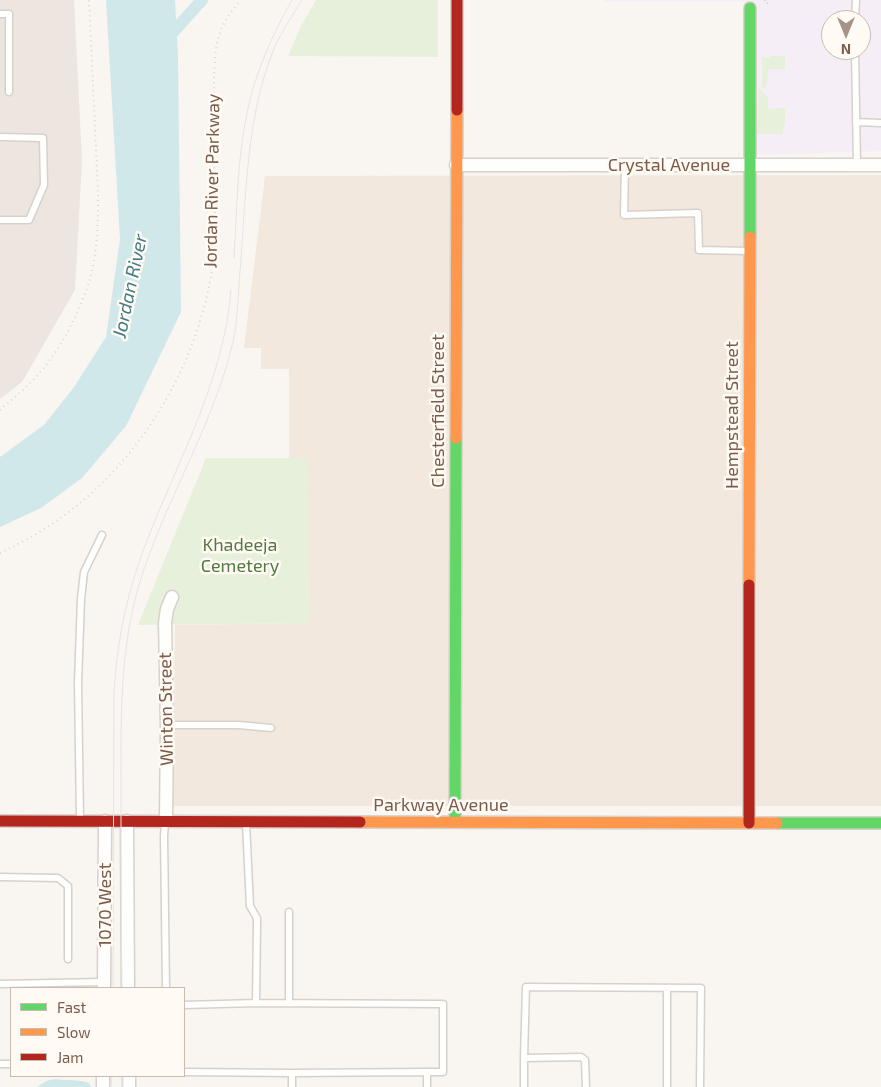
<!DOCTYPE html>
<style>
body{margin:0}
#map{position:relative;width:881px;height:1087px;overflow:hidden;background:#f9f5f0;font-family:"Exo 2",sans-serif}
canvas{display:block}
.legend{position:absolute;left:10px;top:987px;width:175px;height:90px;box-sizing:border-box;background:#fffaf3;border:1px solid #cabbb1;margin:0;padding:6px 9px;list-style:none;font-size:15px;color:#7a5c4d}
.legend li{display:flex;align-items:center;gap:10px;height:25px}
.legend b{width:25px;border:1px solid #cabbb1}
.north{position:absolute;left:821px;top:10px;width:50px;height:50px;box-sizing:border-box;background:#fffaf3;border:1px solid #cabbb1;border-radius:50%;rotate:180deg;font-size:14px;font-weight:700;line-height:20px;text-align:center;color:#7a5c4d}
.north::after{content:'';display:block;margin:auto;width:18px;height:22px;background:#a69286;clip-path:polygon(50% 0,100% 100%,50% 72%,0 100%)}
</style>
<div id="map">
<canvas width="881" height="1087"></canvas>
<ul class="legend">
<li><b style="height:6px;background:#63d668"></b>Fast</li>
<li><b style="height:6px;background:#ff974d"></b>Slow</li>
<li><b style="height:6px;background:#b3261e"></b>Jam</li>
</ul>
<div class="north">N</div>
</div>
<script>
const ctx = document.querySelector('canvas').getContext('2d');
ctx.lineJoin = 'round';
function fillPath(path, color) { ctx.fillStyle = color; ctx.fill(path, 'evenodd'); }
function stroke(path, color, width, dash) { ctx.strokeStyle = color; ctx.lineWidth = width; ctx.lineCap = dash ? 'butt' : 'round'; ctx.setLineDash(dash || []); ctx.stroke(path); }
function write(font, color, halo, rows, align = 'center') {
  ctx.font = font + ' "Exo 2",sans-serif'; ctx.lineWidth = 5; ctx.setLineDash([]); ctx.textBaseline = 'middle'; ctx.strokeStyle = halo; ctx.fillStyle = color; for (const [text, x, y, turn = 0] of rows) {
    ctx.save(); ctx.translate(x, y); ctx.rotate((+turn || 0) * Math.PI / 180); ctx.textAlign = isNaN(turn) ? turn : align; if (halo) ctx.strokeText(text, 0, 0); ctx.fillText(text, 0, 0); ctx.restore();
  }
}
fillPath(new Path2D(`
 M 881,175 L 881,806 L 173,806 L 175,625 L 309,623 L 307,458 L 289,458 L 289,369 L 261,369 L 261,348 L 244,348 L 265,176 Z`), '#f2e8de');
fillPath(new Path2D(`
 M 0,0 L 74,0 L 82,161 L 75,290 L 22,382 L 0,399 Z`), '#ede5e0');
fillPath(new Path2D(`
 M 605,0 L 881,0 L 881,151 L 757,155 L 756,2 L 605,2 ZM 831,20 L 861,20 L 861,50 L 831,50 Z`), '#f6eef6');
fillPath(new Path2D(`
 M 316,0 L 438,0 L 438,57 L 288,56 L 301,26 Z
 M 770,56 L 785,56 L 785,69 L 768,69 L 767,86 L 763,89 L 762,88 L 762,57 L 770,58 Z
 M 759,78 L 759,88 L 768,98 L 768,109 L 785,108 L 785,125 L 783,126 L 783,134 L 757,134 Z
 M 206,458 L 308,458 L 309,623 L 138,625 Z`), '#e7f0db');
fillPath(new Path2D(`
 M 106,0 L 175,0 L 178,56 L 181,312 L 126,426 L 82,478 L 41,508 L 0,527 L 0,457 L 44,425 L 74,387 L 106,337 L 120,240 Z
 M 55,1079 C 67,1081 78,1079 89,1083 L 91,1087 L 37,1087 L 46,1081 Z`), '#d0e8ea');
stroke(new Path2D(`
 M 165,41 L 202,0`), '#d0e8ea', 12);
const lane = new Path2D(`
 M 0,14 L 9,14 L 9,92
 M 855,20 L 856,0
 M 855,50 L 857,165
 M 856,122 L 881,123
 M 0,137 L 43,138 L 44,185 L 29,220 L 0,220
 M 625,165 L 624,215 L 698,213 L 699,250 L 749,251
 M 167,725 L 239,725 L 271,728
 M 80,820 L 78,683 L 81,599 L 84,572 L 102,535
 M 165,823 L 164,836 L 166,988
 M 246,823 L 250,906 L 257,918 L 257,924 L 256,1003
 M 0,877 L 58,878 L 68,886 L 68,959
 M 0,984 L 104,982
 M 289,1003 L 289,912
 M 184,1005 L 256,1003 L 443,1004 L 443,1072 L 427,1072
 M 524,1058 L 526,987 L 701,988 L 700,1087
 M 0,1064 L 11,1064
 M 184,1072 L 292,1073 L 292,1087
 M 292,1073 L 427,1072 L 427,1087
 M 524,1087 L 524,1058 L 581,1057 L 585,1060 L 586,1087
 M 667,1087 L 667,988`);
const street = new Path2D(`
 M 456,165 L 881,165
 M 127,821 L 128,988
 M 166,821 L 167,725 L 165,623 L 167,609 L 172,597
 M 104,988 L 105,821
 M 129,1076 L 129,1087
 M 103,1087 L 103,1076`);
const fast = new Path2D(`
 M 750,237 L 750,8
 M 455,822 L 456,438
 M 777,823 L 881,823`);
const slow = new Path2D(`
 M 456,438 L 457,110
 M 749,585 L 750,237
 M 360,822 L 777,823`);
const jam = new Path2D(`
 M 457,110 L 457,0
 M 0,821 L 360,822
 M 749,823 L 749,585`);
stroke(lane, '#d7d1cb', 9);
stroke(street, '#d7d1cb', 15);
stroke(fast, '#d9d2cb', 14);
stroke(slow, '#d9d2cb', 14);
stroke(jam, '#d9d2cb', 14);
stroke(new Path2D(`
 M 765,0 L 765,3 L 770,3
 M 0,410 C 17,395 36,380 49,361 C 65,340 83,304 90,279 C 98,251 98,219 98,191 L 89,0
 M 0,553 C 21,543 43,531 62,517 C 141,460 197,366 212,270 C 215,247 215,222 215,198 C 214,163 213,127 214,92 C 214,75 214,56 218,39 C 222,24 230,12 241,0`), '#dcd5d0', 2, [1, 4]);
stroke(lane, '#fefefd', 6);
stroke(street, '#fefefd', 12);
stroke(fast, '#63d668', 11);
stroke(slow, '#ff974d', 11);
stroke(jam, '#b3261e', 11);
stroke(new Path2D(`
 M 234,258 C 237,210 237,160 247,113 C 255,73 272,35 292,0
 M 113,988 L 114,693 C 117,639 128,588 148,538 C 180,456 224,379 231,290
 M 122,988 C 121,923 121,859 121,794 C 121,724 119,653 139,585 C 164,502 213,427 233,342 C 238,319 238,294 240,271 C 246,199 246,116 274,49 C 281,32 292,16 302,0
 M 123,1076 L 123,1087
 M 111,1087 L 112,1076`), '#e6e3e7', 1);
write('18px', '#7a5c4d', '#fffaf3', [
 ["Crystal Avenue",669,165],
 ["Jordan River Parkway",212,181,-89],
 ["Chesterfield Street",438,411,-90],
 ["Hempstead Street",732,415,-90],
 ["Winton Street",166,709,-91],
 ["Parkway Avenue",441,805],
 ["1070 West",105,905,-90]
]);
write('18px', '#537a41', '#fffaf3', [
 ["Khadeeja",240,545],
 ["Cemetery",240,566]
]);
write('italic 19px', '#437c86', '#fffaf3', [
 ["Jordan River",130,286,-78]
]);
</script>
